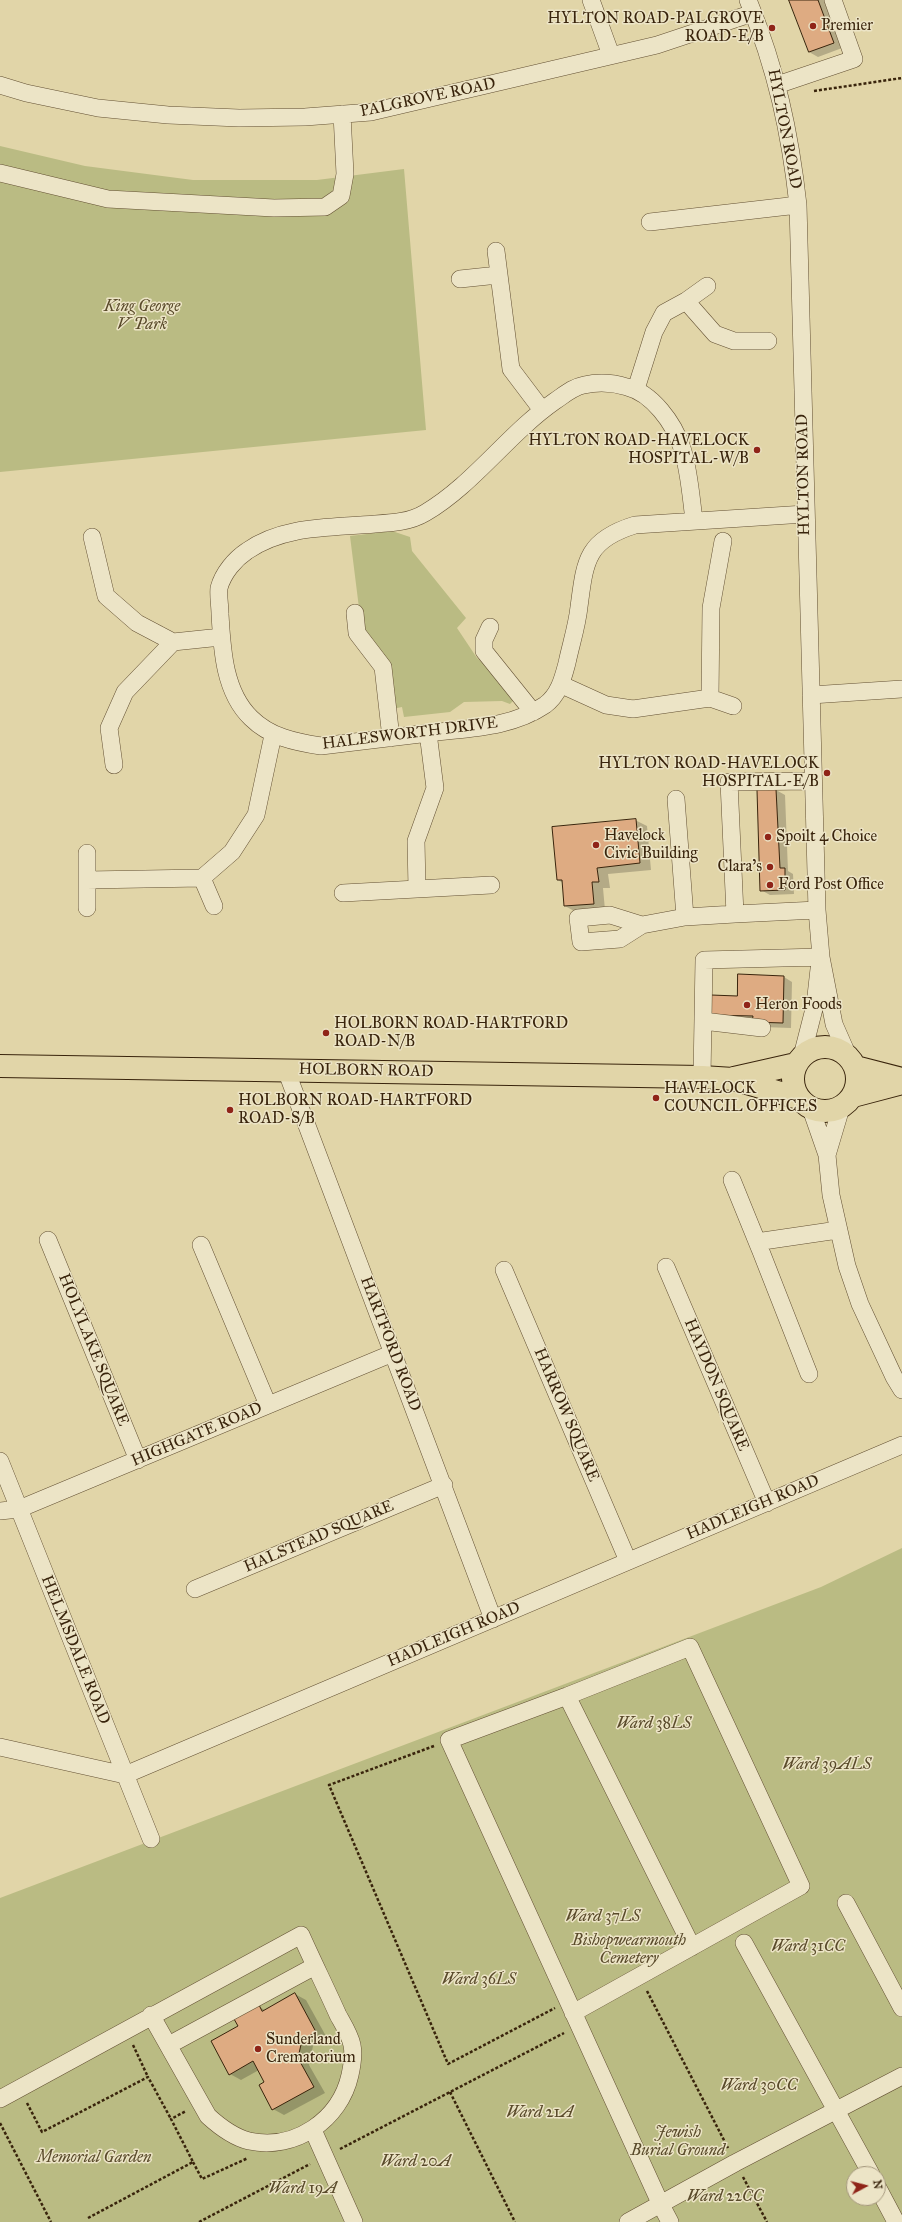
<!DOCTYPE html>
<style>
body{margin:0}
#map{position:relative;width:902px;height:2222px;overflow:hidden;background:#e1d5a8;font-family:"IM FELL Great Primer",serif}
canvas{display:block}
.north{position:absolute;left:846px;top:2166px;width:40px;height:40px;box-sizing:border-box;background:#ece4c6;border:1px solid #a4977c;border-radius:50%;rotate:83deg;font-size:11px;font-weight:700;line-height:16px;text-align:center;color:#39240c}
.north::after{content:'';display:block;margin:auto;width:14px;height:18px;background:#8f2418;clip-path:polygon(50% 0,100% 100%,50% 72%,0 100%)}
</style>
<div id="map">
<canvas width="902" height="2222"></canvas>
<div class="north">N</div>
</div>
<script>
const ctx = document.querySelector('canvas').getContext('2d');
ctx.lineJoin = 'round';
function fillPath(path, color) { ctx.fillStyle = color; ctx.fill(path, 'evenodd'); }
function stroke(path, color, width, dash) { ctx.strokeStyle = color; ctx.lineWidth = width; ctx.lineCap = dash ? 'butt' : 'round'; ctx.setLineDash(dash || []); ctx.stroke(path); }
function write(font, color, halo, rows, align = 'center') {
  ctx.font = font + ' "IM FELL Great Primer",serif'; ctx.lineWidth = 3; ctx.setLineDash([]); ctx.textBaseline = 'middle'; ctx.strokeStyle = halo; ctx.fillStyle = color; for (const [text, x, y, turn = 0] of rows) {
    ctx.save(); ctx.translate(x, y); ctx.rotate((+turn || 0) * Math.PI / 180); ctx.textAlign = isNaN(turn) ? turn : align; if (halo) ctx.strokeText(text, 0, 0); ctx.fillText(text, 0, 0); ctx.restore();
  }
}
fillPath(new Path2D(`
 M 0,146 L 85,166 L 193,180 L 317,180 L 404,169 L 426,430 L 0,472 Z
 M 392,531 L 410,537 L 412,551 L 466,618 L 457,628 L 477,658 L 504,681 L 514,700 L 510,704 L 502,701 L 464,702 L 450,712 L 404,717 L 402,707 L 392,709 L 390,665 L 361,624 L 350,536 Z
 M 902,1548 L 902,2222 L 0,2222 L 0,1898 L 821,1587 ZM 854,2174 L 878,2174 L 878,2198 L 854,2198 Z`), '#babb83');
fillPath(new Path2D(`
 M 790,0 L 825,0 L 842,48 L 818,57 L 809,52 Z
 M 776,790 L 785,795 L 788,871 L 793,874 L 794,894 L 770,895 L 761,890 L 758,791 Z
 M 635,820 L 647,826 L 651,870 L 608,874 L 610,888 L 603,888 L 605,910 L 576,912 L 565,906 L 563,883 L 558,880 Z
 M 784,977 L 792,982 L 791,1028 L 762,1027 L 720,1019 L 738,997 Z
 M 295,1994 L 306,2000 L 327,2038 L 313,2046 L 309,2065 L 325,2093 L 284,2115 L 273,2109 L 266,2082 L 259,2070 L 241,2080 L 230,2074 L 240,2026 L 259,2007 L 265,2010 Z`), '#0003');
const building = new Path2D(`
 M 789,0 L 818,0 L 834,43 L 809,52 Z
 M 776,789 L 780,868 L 785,868 L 785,890 L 760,891 L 757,790 Z
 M 636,819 L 640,863 L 597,868 L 599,882 L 592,882 L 594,904 L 564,906 L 562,880 L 557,880 L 552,827 Z
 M 738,974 L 784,976 L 783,1023 L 752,1022 L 753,1016 L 710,1015 L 711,995 L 737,996 Z
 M 295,1993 L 316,2032 L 302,2040 L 298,2058 L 314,2087 L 272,2110 L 259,2085 L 264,2082 L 253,2061 L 229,2075 L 211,2041 L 238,2026 L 234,2019 L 259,2005 L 262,2011 Z`);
fillPath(building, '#deab82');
stroke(building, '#39240c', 1);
const minor = new Path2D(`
 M 591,0 L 611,55
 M 748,0 C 776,68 790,132 798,205 L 817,910 L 821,957 L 834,1024 L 848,1056
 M 0,85 L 26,93 L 98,108 L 168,115 L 239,118 L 305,117 L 371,112 L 657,45 L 753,13
 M 777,85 L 854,59 L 833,0
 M 0,173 L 108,199 L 274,208 L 325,207 L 341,196 L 345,174 L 342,114
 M 650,222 L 798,205
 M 496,251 L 511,369 L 542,410
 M 460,279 L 498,275
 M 686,301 L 715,334 L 734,341 L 768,341
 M 636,389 L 654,332 L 664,313 L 686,301 L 707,286
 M 694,520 C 691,497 689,469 682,448 C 674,423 652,393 627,387 C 614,383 598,382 584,385 C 573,387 564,395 555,401 C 509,433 473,485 425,513 C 410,522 392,523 375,524 C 332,528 284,525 247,551 C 235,559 223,573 219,588 C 218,595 220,606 220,614 C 222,649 224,692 251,718 C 270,737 295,742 321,746 C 357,742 393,737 429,733 C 469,728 511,728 545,705 C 559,695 563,678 567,663 C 571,644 577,626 579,607 C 585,561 586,540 635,525 L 805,514
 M 92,537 L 106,596 L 137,623 L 173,642 L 221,637
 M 355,613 L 357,633 L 383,667 L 391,738
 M 490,627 L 484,640 L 484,651 L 533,712
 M 562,685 L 606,705 L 633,709 L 710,698 L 733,706
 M 811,695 L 902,689
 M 710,698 L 711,608 L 723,541
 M 114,765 L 109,728 L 125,692 L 173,642
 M 812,781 L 729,782 L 735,914 L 817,910
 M 676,799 L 685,917 L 735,914
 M 202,878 L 214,906
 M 87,880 L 202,878 L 232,852 L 256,815 L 273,735
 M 417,888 L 416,841 L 435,788 L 428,733
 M 343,893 L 491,885
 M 87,908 L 87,853
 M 642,925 L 620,939 L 581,942 L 578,918 L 610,915 L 642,925 L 685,917
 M 703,1021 L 762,1028
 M 802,1056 L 815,1005 L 819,969
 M 286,1070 L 493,1619
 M 702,1077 L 704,960 L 821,957
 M 811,1109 L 827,1155 L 831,1195 L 847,1266 L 860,1304 L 894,1377 L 902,1390
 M 827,1155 L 841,1108
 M 732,1180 L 760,1249
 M 48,1240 L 138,1460
 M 201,1245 L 268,1405
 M 666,1267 L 767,1503
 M 504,1270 L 628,1561
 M 809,1374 L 760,1249 L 763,1241 L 838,1230
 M 0,1461 L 151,1839
 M 0,1511 L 19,1509 L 393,1353
 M 195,1589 L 444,1485
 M 567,1696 L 692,1947
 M 0,1747 L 125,1775 L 902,1445
 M 846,1903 L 902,2008
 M 744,1943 L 871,2174
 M 573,2013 L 801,1886 L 690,1647 L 567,1696 L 449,1740 L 661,2205 L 670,2222
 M 169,2045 L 315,1966
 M 0,2099 L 301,1935 C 313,1962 326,1988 338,2015 C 343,2024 350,2035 352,2045 C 354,2055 352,2066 350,2075 C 340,2120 295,2151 249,2141 C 233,2137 220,2127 208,2116 L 151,2015
 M 313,2130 L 354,2222
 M 878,2188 L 896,2222
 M 628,2222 L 735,2163 L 902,2076`);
const major = new Path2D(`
 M793 1079a32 32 0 1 1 64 0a32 32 0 1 1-64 0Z
 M 0,1066 L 702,1077 L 733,1079 L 798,1098
 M 855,1067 L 902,1079
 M 734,1078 L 796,1064
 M 853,1096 L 902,1083`);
stroke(minor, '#635033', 18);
stroke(major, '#39240c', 24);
stroke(new Path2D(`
 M 814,91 L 902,78
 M 434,1746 L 329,1785 L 448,2064 L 555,2008
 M 647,1991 L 728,2148
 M 133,2045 L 148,2077
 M 450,2092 L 515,2222
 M 27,2103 L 42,2132 L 148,2077 L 171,2119
 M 0,2123 L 51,2222
 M 340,2149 L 564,2033
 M 193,2162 L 202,2179 L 248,2158
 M 743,2177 L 767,2222
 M 88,2218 L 193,2162 L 171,2119 L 186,2111
 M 199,2222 L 310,2164`), '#39240c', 2.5, [3, 2]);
stroke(minor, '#ece4c6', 17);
stroke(major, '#e1d5a8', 22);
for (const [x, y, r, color] of [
 [813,26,4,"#8f2418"],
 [772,28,4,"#8f2418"],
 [757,450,4,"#8f2418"],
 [827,773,4,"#8f2418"],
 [768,837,4,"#8f2418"],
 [596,845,4,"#8f2418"],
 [770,867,4,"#8f2418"],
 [770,885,4,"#8f2418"],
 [747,1005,4,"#8f2418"],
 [326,1033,4,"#8f2418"],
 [656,1098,4,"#8f2418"],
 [230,1110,4,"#8f2418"],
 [258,2049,4,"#8f2418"]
]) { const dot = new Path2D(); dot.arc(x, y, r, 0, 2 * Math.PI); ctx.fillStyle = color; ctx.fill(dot); stroke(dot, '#ece4c6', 1.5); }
write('16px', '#39240c', '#ece4c6', [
 ["HYLTON ROAD-PALGROVE",764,19,"right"],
 ["ROAD-E/B",764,37,"right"],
 ["Premier",821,26],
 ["HYLTON ROAD-HAVELOCK",749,441,"right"],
 ["HOSPITAL-W/B",749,459,"right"],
 ["HYLTON ROAD-HAVELOCK",819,764,"right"],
 ["HOSPITAL-E/B",819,782,"right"],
 ["Havelock",604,836],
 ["Civic Building",604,854],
 ["Spoilt 4 Choice",776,837],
 ["Clara's",762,867,"right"],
 ["Ford Post Office",778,885],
 ["Heron Foods",755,1005],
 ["HOLBORN ROAD-HARTFORD",334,1024],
 ["ROAD-N/B",334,1042],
 ["HAVELOCK",664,1089],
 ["COUNCIL OFFICES",664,1107],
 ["HOLBORN ROAD-HARTFORD",238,1101],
 ["ROAD-S/B",238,1119],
 ["Sunderland",266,2040],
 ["Crematorium",266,2058]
], 'left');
write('16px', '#39240c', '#ece4c6', [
 ["PALGROVE ROAD",428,98,-12],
 ["HYLTON ROAD",784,129,79],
 ["HYLTON ROAD",804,475,-91],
 ["HALESWORTH DRIVE",410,734,-7],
 ["HOLBORN ROAD",366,1071,1],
 ["HARTFORD ROAD",390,1344,69],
 ["HOLYLAKE SQUARE",93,1350,68],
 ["HAYDON SQUARE",716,1385,67],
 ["HARROW SQUARE",566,1415,67],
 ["HIGHGATE ROAD",197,1435,-23],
 ["HADLEIGH ROAD",753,1508,-23],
 ["HALSTEAD SQUARE",319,1537,-23],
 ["HADLEIGH ROAD",454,1635,-23],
 ["HELMSDALE ROAD",75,1650,68]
]);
write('italic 16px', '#594a2a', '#ece4c6', [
 ["King George",142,307],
 ["V Park",142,325],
 ["Ward 38LS",654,1724],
 ["Ward 39ALS",827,1765],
 ["Ward 37LS",603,1917],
 ["Bishopwearmouth",629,1941],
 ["Cemetery",629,1959],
 ["Ward 31CC",808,1947],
 ["Ward 36LS",479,1980],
 ["Ward 30CC",759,2086],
 ["Ward 21A",540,2113],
 ["Jewish",678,2133],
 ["Burial Ground",678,2151],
 ["Memorial Garden",94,2158],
 ["Ward 20A",416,2162],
 ["Ward 19A",303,2189],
 ["Ward 22CC",725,2197]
]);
</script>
